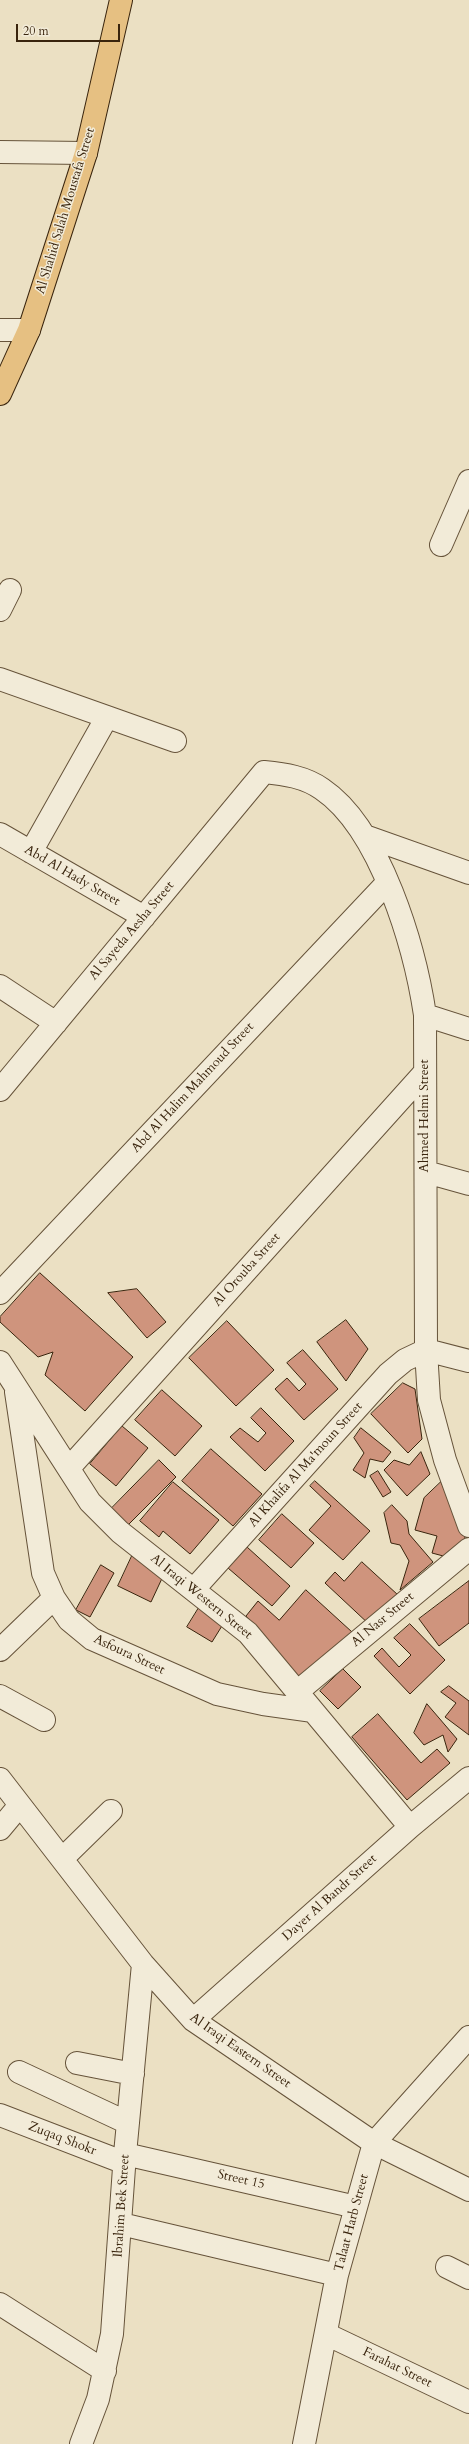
<!DOCTYPE html>
<style>
body{margin:0}
#map{position:relative;width:469px;height:2444px;overflow:hidden;background:#ebe0c3;font-family:Cardo,serif}
canvas{display:block}
.scale{position:absolute;left:16px;top:24px;width:104px;height:18px;box-sizing:border-box;border:2px solid #39240d;border-top:0;padding-left:5px;font-size:12px;line-height:14px;white-space:nowrap;color:#39240d;-webkit-text-stroke:3px #f2ebd8;paint-order:stroke}
</style>
<div id="map">
<canvas width="469" height="2444"></canvas>
<div class="scale">20 m</div>
</div>
<script>
const ctx = document.querySelector('canvas').getContext('2d');
ctx.lineJoin = 'round';
function fillPath(path, color) { ctx.fillStyle = color; ctx.fill(path, 'evenodd'); }
function stroke(path, color, width, dash) { ctx.strokeStyle = color; ctx.lineWidth = width; ctx.lineCap = dash ? 'butt' : 'round'; ctx.setLineDash(dash || []); ctx.stroke(path); }
function write(font, color, halo, rows, align = 'center') {
  ctx.font = font + ' Cardo,serif'; ctx.lineWidth = 3; ctx.setLineDash([]); ctx.textBaseline = 'middle'; ctx.strokeStyle = halo; ctx.fillStyle = color; for (const [text, x, y, turn = 0] of rows) {
    ctx.save(); ctx.translate(x, y); ctx.rotate((+turn || 0) * Math.PI / 180); ctx.textAlign = isNaN(turn) ? turn : align; if (halo) ctx.strokeText(text, 0, 0); ctx.fillText(text, 0, 0); ctx.restore();
  }
}
const building = new Path2D(`
 M 40,1273 L 133,1357 L 85,1411 L 45,1375 L 53,1352 L 38,1357 L 0,1322 L 0,1317 Z
 M 137,1289 L 166,1322 L 147,1338 L 108,1293 Z
 M 346,1320 L 368,1349 L 346,1381 L 317,1342 Z
 M 227,1321 L 274,1370 L 236,1406 L 189,1358 Z
 M 303,1350 L 338,1389 L 304,1420 L 275,1389 L 287,1378 L 299,1391 L 306,1384 L 287,1363 Z
 M 403,1383 L 415,1389 L 422,1439 L 408,1453 L 371,1414 Z
 M 162,1390 L 202,1426 L 175,1456 L 135,1420 Z
 M 261,1408 L 294,1441 L 265,1471 L 230,1437 L 240,1428 L 258,1442 L 266,1433 L 251,1418 Z
 M 122,1426 L 148,1448 L 116,1486 L 90,1464 Z
 M 361,1428 L 391,1452 L 383,1462 L 370,1459 L 365,1478 L 353,1470 L 364,1453 L 354,1438 Z
 M 211,1449 L 262,1494 L 233,1526 L 182,1481 Z
 M 421,1452 L 430,1474 L 407,1496 L 384,1470 L 394,1460 L 409,1465 Z
 M 159,1460 L 176,1477 L 128,1525 L 112,1508 Z
 M 378,1471 L 391,1492 L 383,1497 L 370,1476 Z
 M 315,1481 L 370,1531 L 343,1560 L 309,1530 L 331,1506 L 310,1486 Z
 M 173,1482 L 219,1520 L 190,1554 L 163,1531 L 159,1537 L 140,1521 Z
 M 441,1482 L 466,1540 L 447,1557 L 432,1553 L 437,1536 L 415,1530 L 424,1498 Z
 M 392,1505 L 407,1521 L 409,1534 L 433,1562 L 400,1590 L 409,1561 L 400,1545 L 391,1543 L 384,1513 Z
 M 282,1514 L 314,1543 L 291,1568 L 259,1540 Z
 M 247,1547 L 290,1586 L 272,1606 L 228,1568 Z
 M 132,1556 L 165,1572 L 151,1602 L 118,1586 Z
 M 362,1562 L 398,1595 L 371,1626 L 325,1583 L 335,1572 L 344,1581 Z
 M 101,1565 L 114,1573 L 90,1617 L 76,1610 Z
 M 469,1581 L 469,1623 L 439,1646 L 419,1619 Z
 M 306,1590 L 352,1632 L 304,1685 L 246,1616 L 258,1601 L 279,1620 Z
 M 200,1606 L 225,1621 L 212,1642 L 187,1627 Z
 M 410,1624 L 445,1660 L 410,1694 L 374,1656 L 382,1648 L 399,1667 L 411,1655 L 394,1638 Z
 M 343,1669 L 361,1687 L 338,1709 L 320,1691 Z
 M 449,1686 L 469,1701 L 469,1735 L 445,1717 L 456,1703 L 441,1692 Z
 M 427,1704 L 457,1739 L 448,1752 L 443,1735 L 424,1745 L 414,1733 Z
 M 378,1714 L 421,1763 L 437,1749 L 450,1763 L 407,1800 L 352,1737 Z`);
fillPath(building, '#cf947d');
stroke(building, '#39240d', 1);
const minor = new Path2D(`
 M 0,152 L 86,153
 M 0,330 L 29,330
 M 441,545 L 469,481
 M 0,610 L 10,590
 M 0,679 L 175,741
 M 0,834 L 144,917
 M 365,836 L 469,873
 M 31,852 L 107,717
 M 0,986 L 56,1023
 M 425,1015 L 469,1029
 M 0,1090 L 264,772 C 285,774 305,777 322,789 C 381,829 415,948 425,1015 L 426,1350 L 429,1400 L 445,1460 L 469,1526
 M 426,1172 L 469,1184
 M 0,1293 L 387,883
 M 0,1362 L 90,1502 L 120,1532 L 248,1633 L 410,1827
 M 16,1392 L 43,1573 L 54,1598 L 69,1620 L 92,1639 L 217,1694 L 263,1704 L 313,1711
 M 69,1468 L 425,1072
 M 194,1589 L 388,1374 L 405,1360 L 426,1350 L 469,1361
 M 0,1650 L 54,1598
 M 297,1692 L 469,1549
 M 0,1696 L 44,1720
 M 0,1779 L 143,1964 L 193,2020 L 374,2143 L 469,2190
 M 0,1829 L 20,1805
 M 62,1859 L 111,1811
 M 193,2020 L 410,1827 L 469,1778
 M 77,2063 L 133,2074
 M 19,2072 L 128,2123
 M 0,2115 L 125,2163
 M 125,2154 L 356,2207
 M 121,2224 L 337,2275
 M 447,2267 L 469,2278
 M 0,2304 L 105,2371
 M 326,2334 L 469,2402
 M 81,2444 L 98,2399 L 112,2334 L 125,2154 L 143,1964
 M 304,2444 L 337,2275 L 374,2143 L 469,2037`);
const major = new Path2D(`
 M 0,394 L 29,330 L 86,153 L 121,0`);
stroke(minor, '#66533a', 24);
stroke(major, '#39240d', 24);
stroke(minor, '#f2ebd8', 22);
stroke(major, '#e6c082', 22);
write('13px', '#39240d', '#f2ebd8', [
 ["Al Shahid Salah Moustafa Street",66,211,-73],
 ["Abd Al Hady Street",72,876,30],
 ["Al Sayeda Aesha Street",132,931,-50],
 ["Abd Al Halim Mahmoud Street",193,1088,-47],
 ["Ahmed Helmi Street",425,1116,-90],
 ["Al Orouba Street",247,1270,-48],
 ["Al Khalifa Al Ma'moun Street",306,1465,-48],
 ["Al Iraqi Western Street",201,1597,39],
 ["Al Nasr Street",383,1620,-40],
 ["Asfoura Street",129,1655,25],
 ["Dayer Al Bandr Street",330,1898,-42],
 ["Al Iraqi Eastern Street",240,2051,35],
 ["Zuqaq Shokr",62,2139,21],
 ["Street 15",241,2180,13],
 ["Ibrahim Bek Street",122,2206,-86],
 ["Talaat Harb Street",352,2223,-75],
 ["Farahat Street",397,2368,26]
]);
</script>
